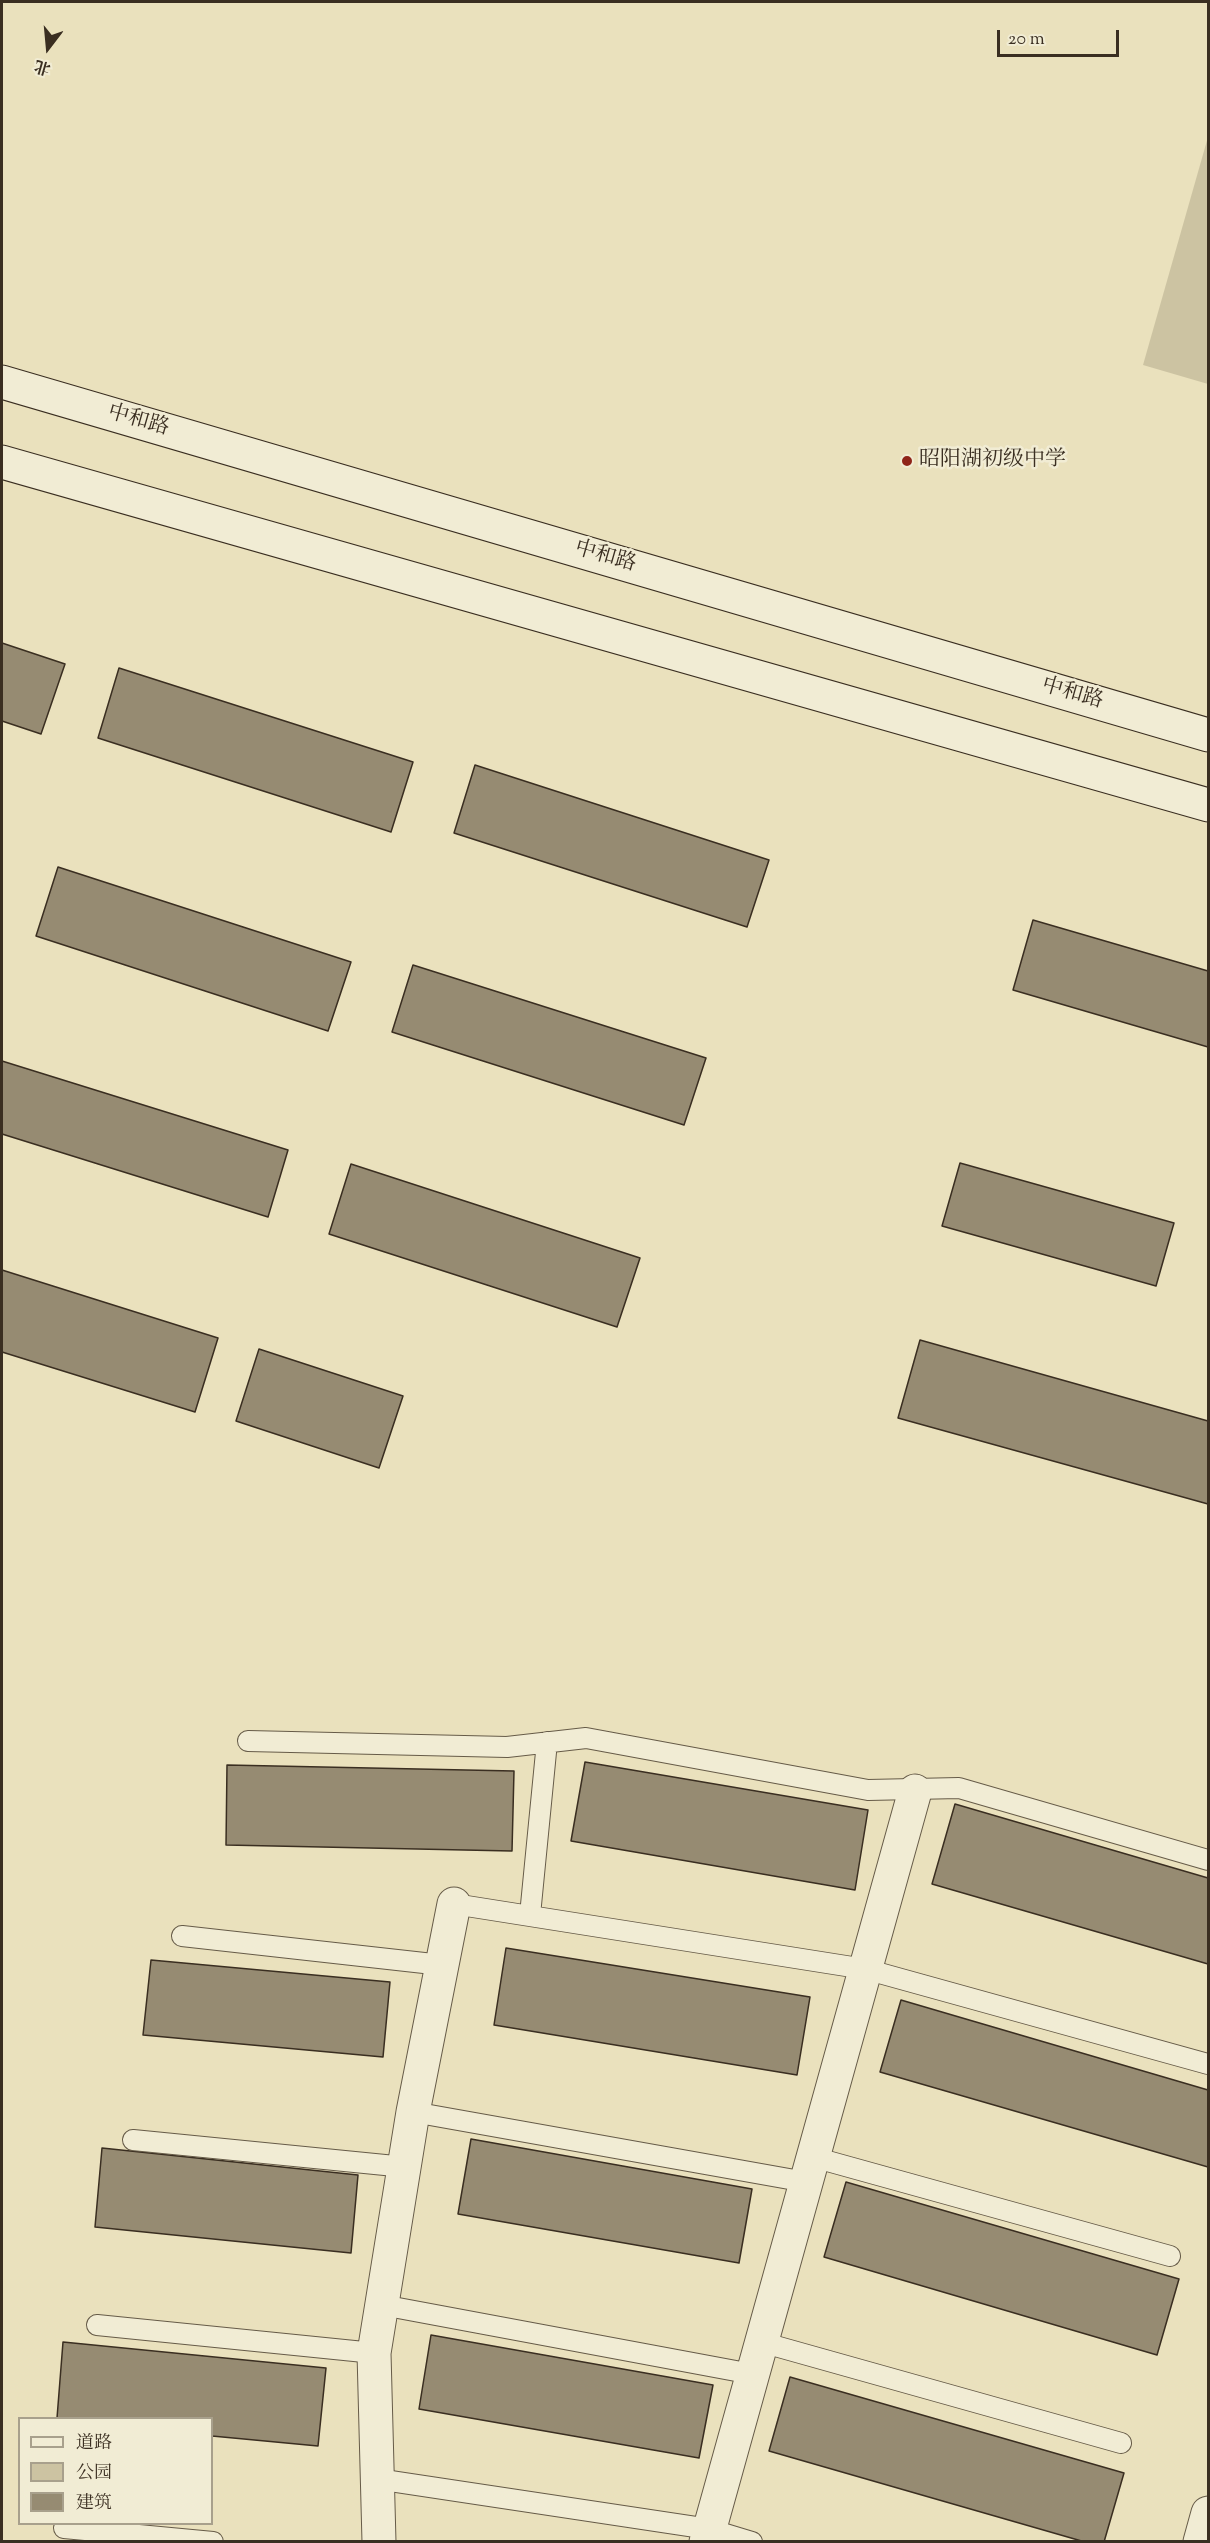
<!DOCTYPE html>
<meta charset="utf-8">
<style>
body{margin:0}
#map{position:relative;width:1210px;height:2543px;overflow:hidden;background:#eae1bd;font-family:"Sorts Mill Goudy","Noto Serif SC",serif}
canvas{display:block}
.frame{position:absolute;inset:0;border:3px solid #3a2e21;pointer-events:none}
.legend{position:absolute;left:18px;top:2417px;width:195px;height:108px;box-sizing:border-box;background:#f1ecd4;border:2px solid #a8a08c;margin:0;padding:8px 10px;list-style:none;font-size:18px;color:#3a2e21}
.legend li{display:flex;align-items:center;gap:12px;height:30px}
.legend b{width:30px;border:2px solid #a8a08c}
.north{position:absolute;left:18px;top:18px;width:60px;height:60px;-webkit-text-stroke:4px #f1ecd4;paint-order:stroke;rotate:196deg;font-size:16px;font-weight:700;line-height:24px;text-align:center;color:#3a2e21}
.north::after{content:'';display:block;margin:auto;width:21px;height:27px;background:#3a2e21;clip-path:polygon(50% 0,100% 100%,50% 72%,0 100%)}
.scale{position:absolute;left:997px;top:30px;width:122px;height:27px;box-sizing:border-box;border:3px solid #3a2e21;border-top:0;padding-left:8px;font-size:18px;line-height:21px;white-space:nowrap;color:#3a2e21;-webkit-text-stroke:4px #f1ecd4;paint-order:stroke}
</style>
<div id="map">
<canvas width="1210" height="2543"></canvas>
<div class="frame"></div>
<ul class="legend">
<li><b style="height:8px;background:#f1ecd4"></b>道路</li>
<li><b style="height:16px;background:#ccc3a2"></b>公园</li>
<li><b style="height:16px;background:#968b72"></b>建筑</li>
</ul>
<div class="north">北</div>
<div class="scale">20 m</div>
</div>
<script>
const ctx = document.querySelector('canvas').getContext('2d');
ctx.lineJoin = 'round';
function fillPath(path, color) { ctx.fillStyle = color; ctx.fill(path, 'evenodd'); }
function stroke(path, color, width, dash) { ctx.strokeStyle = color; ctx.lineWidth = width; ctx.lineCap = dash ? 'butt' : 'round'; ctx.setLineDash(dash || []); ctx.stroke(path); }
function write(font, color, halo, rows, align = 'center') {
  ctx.font = font + ' "Sorts Mill Goudy","Noto Serif SC",serif'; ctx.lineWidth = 5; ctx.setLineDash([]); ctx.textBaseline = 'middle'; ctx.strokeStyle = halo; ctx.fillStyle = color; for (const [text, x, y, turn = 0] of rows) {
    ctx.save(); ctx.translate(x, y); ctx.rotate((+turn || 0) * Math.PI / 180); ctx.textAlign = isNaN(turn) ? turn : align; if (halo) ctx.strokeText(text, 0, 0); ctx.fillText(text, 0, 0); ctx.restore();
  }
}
fillPath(new Path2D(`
 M 1208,137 L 1208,384 L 1143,365 Z`), '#ccc3a2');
const building = new Path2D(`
 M 2,643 L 65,664 L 41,734 L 2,721 Z
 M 119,668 L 413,762 L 391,832 L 98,738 Z
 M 475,765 L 769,860 L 747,927 L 454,833 Z
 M 58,867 L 351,962 L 328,1031 L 36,936 Z
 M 1033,920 L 1208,971 L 1208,1047 L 1013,990 Z
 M 413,965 L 706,1058 L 684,1125 L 392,1032 Z
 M 2,1061 L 288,1150 L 268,1217 L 2,1134 Z
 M 960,1163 L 1174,1223 L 1156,1286 L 942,1226 Z
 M 351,1164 L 640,1258 L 617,1327 L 329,1234 Z
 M 2,1270 L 218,1338 L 195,1412 L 2,1352 Z
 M 920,1340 L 1208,1421 L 1208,1504 L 898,1418 Z
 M 259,1349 L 403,1396 L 379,1468 L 236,1421 Z
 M 585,1762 L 868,1810 L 855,1890 L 571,1841 Z
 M 227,1765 L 514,1771 L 512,1851 L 226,1845 Z
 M 955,1804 L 1208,1878 L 1208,1964 L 932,1884 Z
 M 506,1948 L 810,1997 L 797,2075 L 494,2025 Z
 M 151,1960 L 390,1982 L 383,2057 L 143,2035 Z
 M 901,2000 L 1208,2090 L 1208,2167 L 880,2072 Z
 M 471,2139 L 752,2189 L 739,2263 L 458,2214 Z
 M 102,2148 L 358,2175 L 351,2253 L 95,2227 Z
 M 846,2182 L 1179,2279 L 1157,2355 L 824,2257 Z
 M 431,2335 L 713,2385 L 699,2458 L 419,2409 Z
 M 63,2342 L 326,2368 L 318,2446 L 212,2436 L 212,2418 L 57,2418 Z
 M 790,2377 L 1124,2473 L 1104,2542 L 1085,2542 L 769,2451 Z`);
fillPath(building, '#968b72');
stroke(building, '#3a2e21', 1.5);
const lane = new Path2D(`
 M 248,1741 L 507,1747 L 586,1738 L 868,1790 L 959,1788 L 1208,1860
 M 454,1904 L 865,1969 L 1208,2064
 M 530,1915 L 547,1742
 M 182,1936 L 442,1965
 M 413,2112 L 806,2182
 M 133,2140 L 405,2167
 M 813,2157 L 1170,2256
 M 382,2305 L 752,2374
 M 97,2325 L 374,2353
 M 761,2342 L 1121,2443
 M 377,2479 L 709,2529 L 752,2542
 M 64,2528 L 213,2542`);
const street = new Path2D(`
 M 379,2542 L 374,2353 L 413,2112 L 454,1904
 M 706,2542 L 915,1791
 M 1200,2542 L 1208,2513`);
const secondary = new Path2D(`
 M 2,382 L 1208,735
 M 2,462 L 1208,805`);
stroke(lane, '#665b48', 22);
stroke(street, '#665b48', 35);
stroke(secondary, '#3a2e21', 35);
stroke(lane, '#f1ecd4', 20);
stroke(street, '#f1ecd4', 33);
stroke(secondary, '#f1ecd4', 33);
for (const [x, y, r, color] of [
 [907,461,6,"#8f2418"]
]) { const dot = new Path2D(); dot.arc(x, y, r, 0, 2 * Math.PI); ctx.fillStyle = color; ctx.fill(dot); stroke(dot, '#f1ecd4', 2); }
write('21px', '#3a2e21', '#f1ecd4', [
 ["中和路",138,422,16],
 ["中和路",605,558,16],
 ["中和路",1072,695,16]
]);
write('21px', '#3a2e21', '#f1ecd4', [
 ["昭阳湖初级中学",919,461]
], 'left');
</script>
